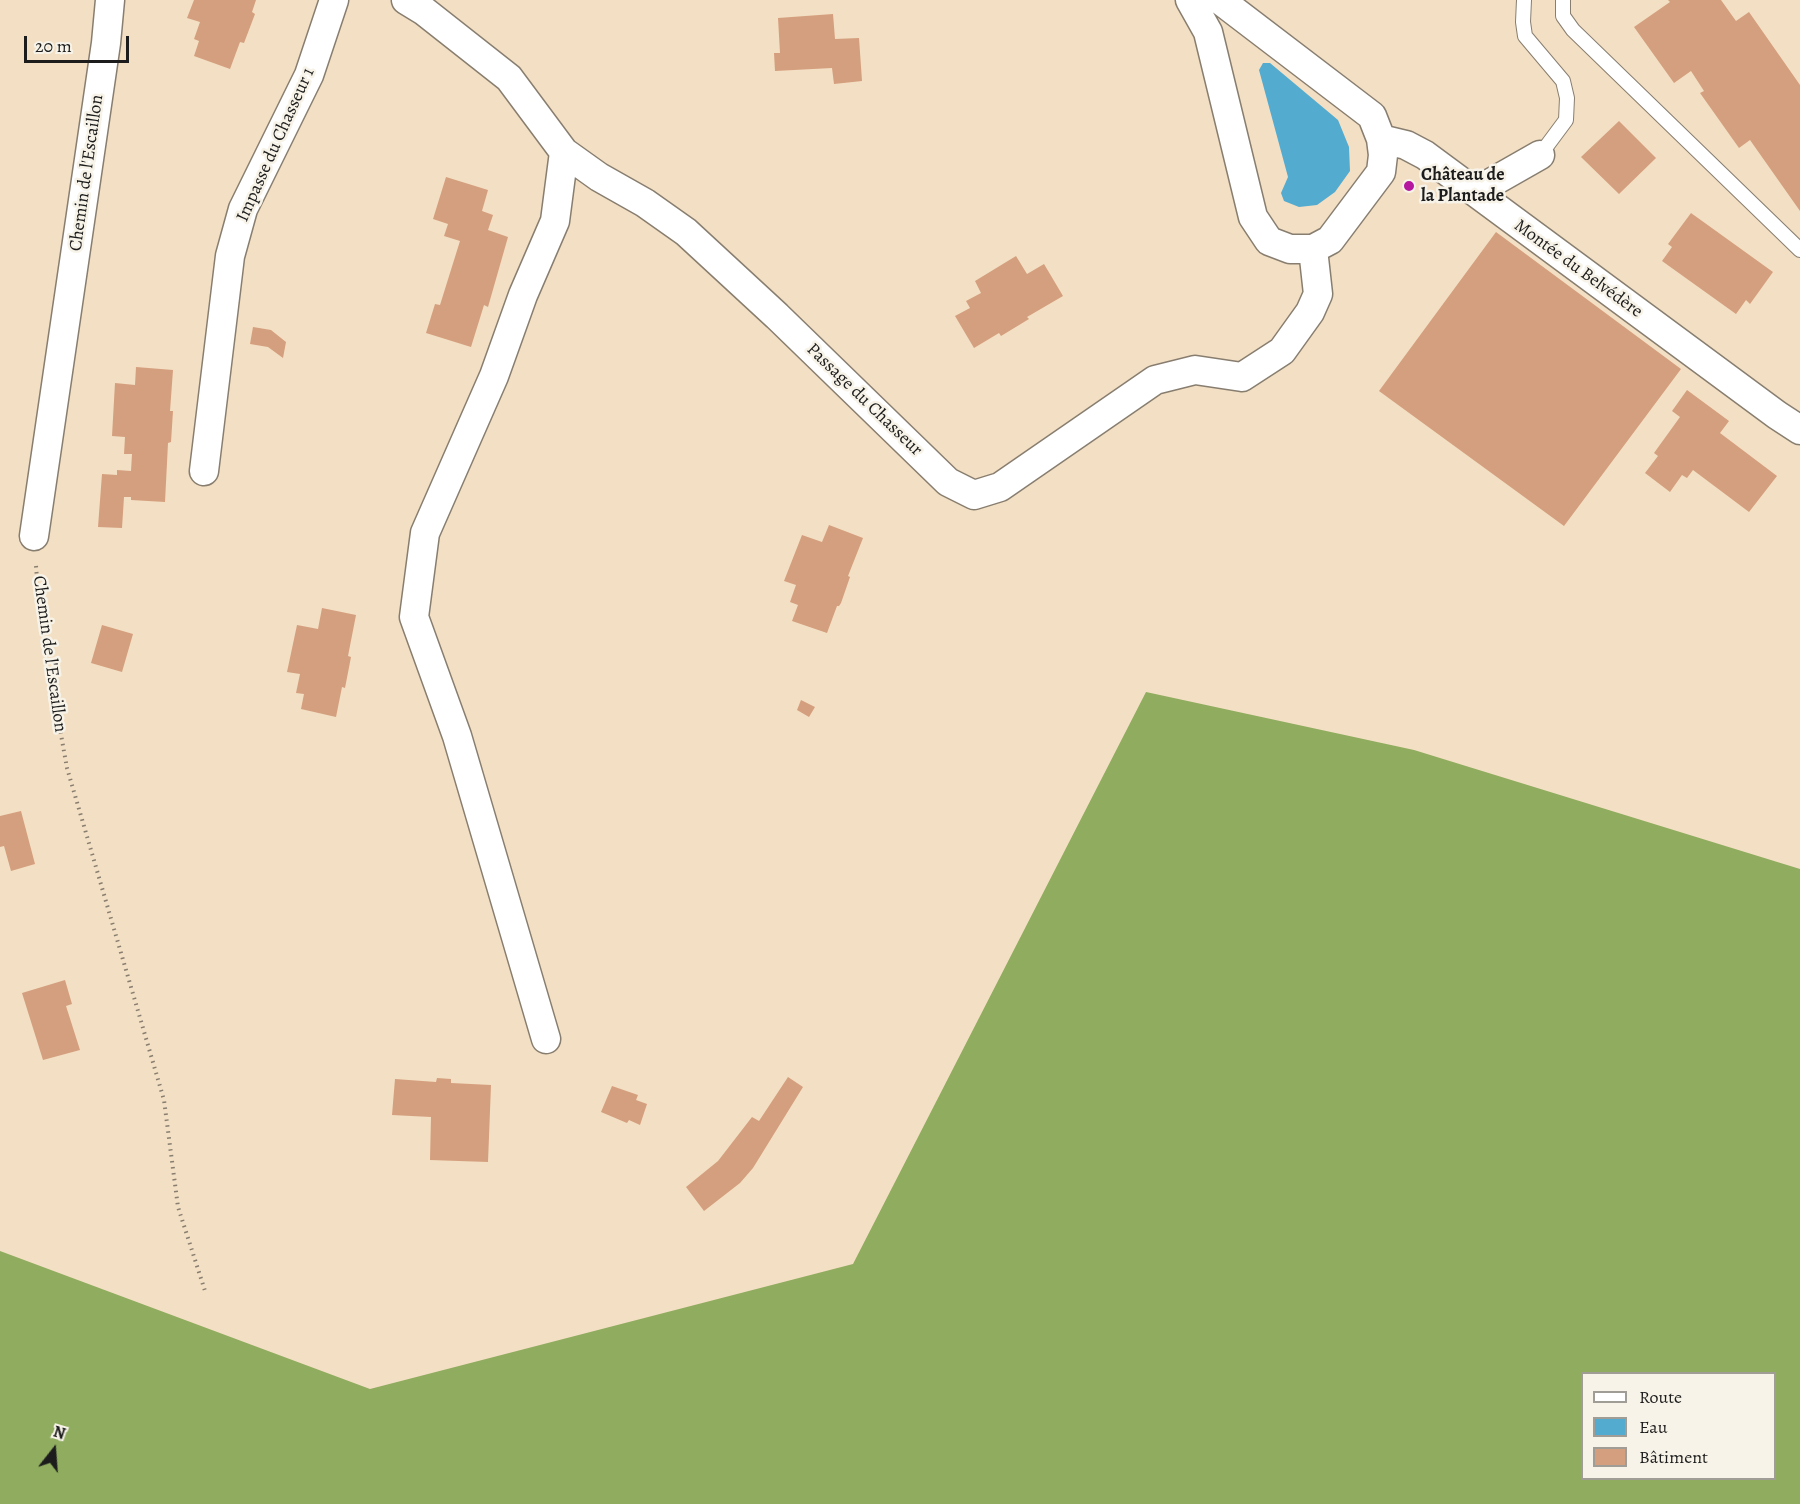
<!DOCTYPE html>
<meta charset="utf-8">
<style>
body{margin:0}
#map{position:relative;width:1800px;height:1504px;overflow:hidden;background:#f3dfc3;font-family:Alegreya,serif}
canvas{display:block}
.legend{position:absolute;left:1581px;top:1372px;width:195px;height:108px;box-sizing:border-box;background:#f7f3e8;border:2px solid #9f9d96;margin:0;padding:8px 10px;list-style:none;font-size:18px;color:#1c1c1c}
.legend li{display:flex;align-items:center;gap:12px;height:30px}
.legend b{width:30px;border:2px solid #9f9d96}
.north{position:absolute;left:24px;top:1420px;width:60px;height:60px;-webkit-text-stroke:4px #f7f3e8;paint-order:stroke;rotate:17deg;font-size:16px;font-weight:700;line-height:24px;text-align:center;color:#1c1c1c}
.north::after{content:'';display:block;margin:auto;width:21px;height:27px;background:#1c1c1c;clip-path:polygon(50% 0,100% 100%,50% 72%,0 100%)}
.scale{position:absolute;left:24px;top:36px;width:105px;height:27px;box-sizing:border-box;border:3px solid #1c1c1c;border-top:0;padding-left:8px;font-size:18px;line-height:21px;white-space:nowrap;color:#1c1c1c;-webkit-text-stroke:4px #f7f3e8;paint-order:stroke}
</style>
<div id="map">
<canvas width="1800" height="1504"></canvas>
<ul class="legend">
<li><b style="height:8px;background:#fff"></b>Route</li>
<li><b style="height:16px;background:#53abd0"></b>Eau</li>
<li><b style="height:16px;background:#d49f7e"></b>Bâtiment</li>
</ul>
<div class="north">N</div>
<div class="scale">20 m</div>
</div>
<script>
const ctx = document.querySelector('canvas').getContext('2d');
ctx.lineJoin = 'round';
function fillPath(path, color) { ctx.fillStyle = color; ctx.fill(path, 'evenodd'); }
function stroke(path, color, width, dash) { ctx.strokeStyle = color; ctx.lineWidth = width; ctx.lineCap = dash ? 'butt' : 'round'; ctx.setLineDash(dash || []); ctx.stroke(path); }
function write(font, color, halo, rows, align = 'center') {
  ctx.font = font + ' Alegreya,serif'; ctx.lineWidth = 5; ctx.setLineDash([]); ctx.textBaseline = 'middle'; ctx.strokeStyle = halo; ctx.fillStyle = color; for (const [text, x, y, turn = 0] of rows) {
    ctx.save(); ctx.translate(x, y); ctx.rotate((+turn || 0) * Math.PI / 180); ctx.textAlign = isNaN(turn) ? turn : align; if (halo) ctx.strokeText(text, 0, 0); ctx.fillText(text, 0, 0); ctx.restore();
  }
}
fillPath(new Path2D(`
 M 1146,692 L 1414,750 L 1800,869 L 1800,1504 L 0,1504 L 0,1251 L 370,1389 L 853,1264 ZM 1582,1374 L 1774,1374 L 1774,1478 L 1582,1478 Z`), '#8fac5f');
fillPath(new Path2D(`
 M 1263,63 L 1270,63 L 1338,120 L 1349,147 L 1350,171 L 1335,192 L 1317,205 L 1299,207 L 1284,201 L 1281,193 L 1288,177 L 1259,70 Z`), '#53abd0');
fillPath(new Path2D(`
 M 194,0 L 256,0 L 252,12 L 255,14 L 244,43 L 240,42 L 230,69 L 194,56 L 199,41 L 194,39 L 200,22 L 187,18 Z
 M 1668,0 L 1721,0 L 1736,21 L 1749,12 L 1800,85 L 1800,211 L 1750,140 L 1739,148 L 1700,93 L 1704,91 L 1691,71 L 1674,83 L 1634,27 L 1670,2 Z
 M 833,14 L 835,39 L 859,38 L 862,81 L 834,84 L 832,68 L 775,71 L 774,53 L 780,53 L 778,18 Z
 M 1619,121 L 1656,158 L 1619,194 L 1581,157 Z
 M 446,177 L 488,190 L 482,211 L 493,215 L 488,230 L 508,237 L 488,307 L 484,305 L 471,347 L 426,333 L 435,304 L 440,305 L 460,241 L 444,236 L 448,224 L 433,219 Z
 M 1691,213 L 1773,272 L 1750,304 L 1746,300 L 1736,314 L 1662,261 L 1672,247 L 1668,244 Z
 M 1496,232 L 1681,369 L 1564,526 L 1379,391 Z
 M 1016,256 L 1027,274 L 1044,264 L 1063,296 L 1027,317 L 1029,319 L 1001,336 L 999,333 L 974,348 L 955,316 L 970,308 L 966,301 L 981,293 L 975,281 Z
 M 253,327 L 271,330 L 286,342 L 283,358 L 268,347 L 250,344 Z
 M 136,367 L 173,370 L 170,411 L 173,411 L 171,442 L 168,443 L 165,502 L 131,500 L 131,497 L 124,497 L 122,528 L 98,527 L 102,474 L 117,475 L 117,470 L 131,471 L 132,454 L 124,454 L 125,437 L 112,436 L 115,383 L 135,385 Z
 M 1687,390 L 1729,421 L 1720,433 L 1777,476 L 1749,512 L 1693,470 L 1687,478 L 1682,475 L 1670,492 L 1645,473 L 1658,456 L 1654,453 L 1680,417 L 1672,411 Z
 M 829,525 L 863,538 L 848,576 L 850,577 L 841,603 L 839,606 L 837,606 L 827,633 L 792,621 L 798,605 L 790,602 L 796,585 L 784,581 L 802,535 L 822,542 Z
 M 322,608 L 356,615 L 348,656 L 351,657 L 345,688 L 342,687 L 336,717 L 301,709 L 304,694 L 296,693 L 300,674 L 287,672 L 297,625 L 318,629 Z
 M 102,625 L 133,634 L 122,672 L 91,663 Z
 M 801,700 L 815,707 L 809,717 L 797,710 Z
 M 21,811 L 35,864 L 11,871 L 4,846 L 0,847 L 0,816 Z
 M 65,980 L 72,1004 L 66,1006 L 80,1050 L 43,1060 L 22,993 Z
 M 788,1077 L 803,1087 L 753,1168 L 740,1183 L 704,1211 L 686,1187 L 718,1161 L 752,1117 L 759,1121 Z
 M 437,1078 L 451,1079 L 451,1083 L 491,1085 L 488,1162 L 430,1160 L 431,1117 L 392,1115 L 395,1079 L 436,1082 Z
 M 612,1086 L 638,1095 L 636,1100 L 647,1104 L 640,1125 L 629,1120 L 627,1123 L 601,1112 Z`), '#d49f7e');
const service = new Path2D(`
 M 1524,0 L 1523,22 L 1525,36 L 1563,81 L 1567,98 L 1566,120 L 1540,155
 M 1563,0 L 1563,16 L 1573,30 L 1800,250`);
const minor = new Path2D(`
 M 406,0 L 424,11 L 509,78 L 564,152 L 599,177 L 645,203 L 686,232 L 777,316 L 948,482 L 974,495 L 1000,487 L 1155,380 L 1195,370 L 1242,377 L 1282,351 L 1310,312 L 1318,294 L 1313,249
 M 1190,0 L 1208,32 L 1253,217 L 1269,241 L 1290,249 L 1313,249 L 1330,240 L 1381,172 L 1383,155 L 1381,139 L 1372,116 L 1220,0
 M 1381,139 L 1406,145 L 1425,155 L 1777,415 L 1800,430
 M 1475,192 L 1540,155
 M 204,471 L 230,256 L 243,209 L 309,75 L 334,0
 M 34,536 L 106,43 L 110,0
 M 546,1039 L 457,736 L 414,617 L 425,533 L 494,376 L 523,295 L 555,221 L 564,152`);
stroke(service, '#887e70', 16);
stroke(minor, '#887e70', 31);
stroke(new Path2D(`
 M 36,566 L 40,618 L 67,768 L 164,1100 L 178,1207 L 206,1294`), '#887e70', 4, [1.5, 4.5]);
stroke(service, '#fff', 14);
stroke(minor, '#fff', 28);
for (const [x, y, r, color] of [
 [1409,186,6,"#b5179e"]
]) { const dot = new Path2D(); dot.arc(x, y, r, 0, 2 * Math.PI); ctx.fillStyle = color; ctx.fill(dot); stroke(dot, '#f7f3e8', 2); }
write('18px', '#1c1c1c', '#f7f3e8', [
 ["Impasse du Chasseur 1",276,145,-66],
 ["Chemin de l'Escaillon",87,173,-82],
 ["Montée du Belvédère",1578,269,36],
 ["Passage du Chasseur",864,400,44],
 ["Chemin de l'Escaillon",49,654,82]
]);
write('bold 18px', '#1c1c1c', '#f7f3e8', [
 ["Château de",1421,176],
 ["la Plantade",1421,197]
], 'left');
</script>
